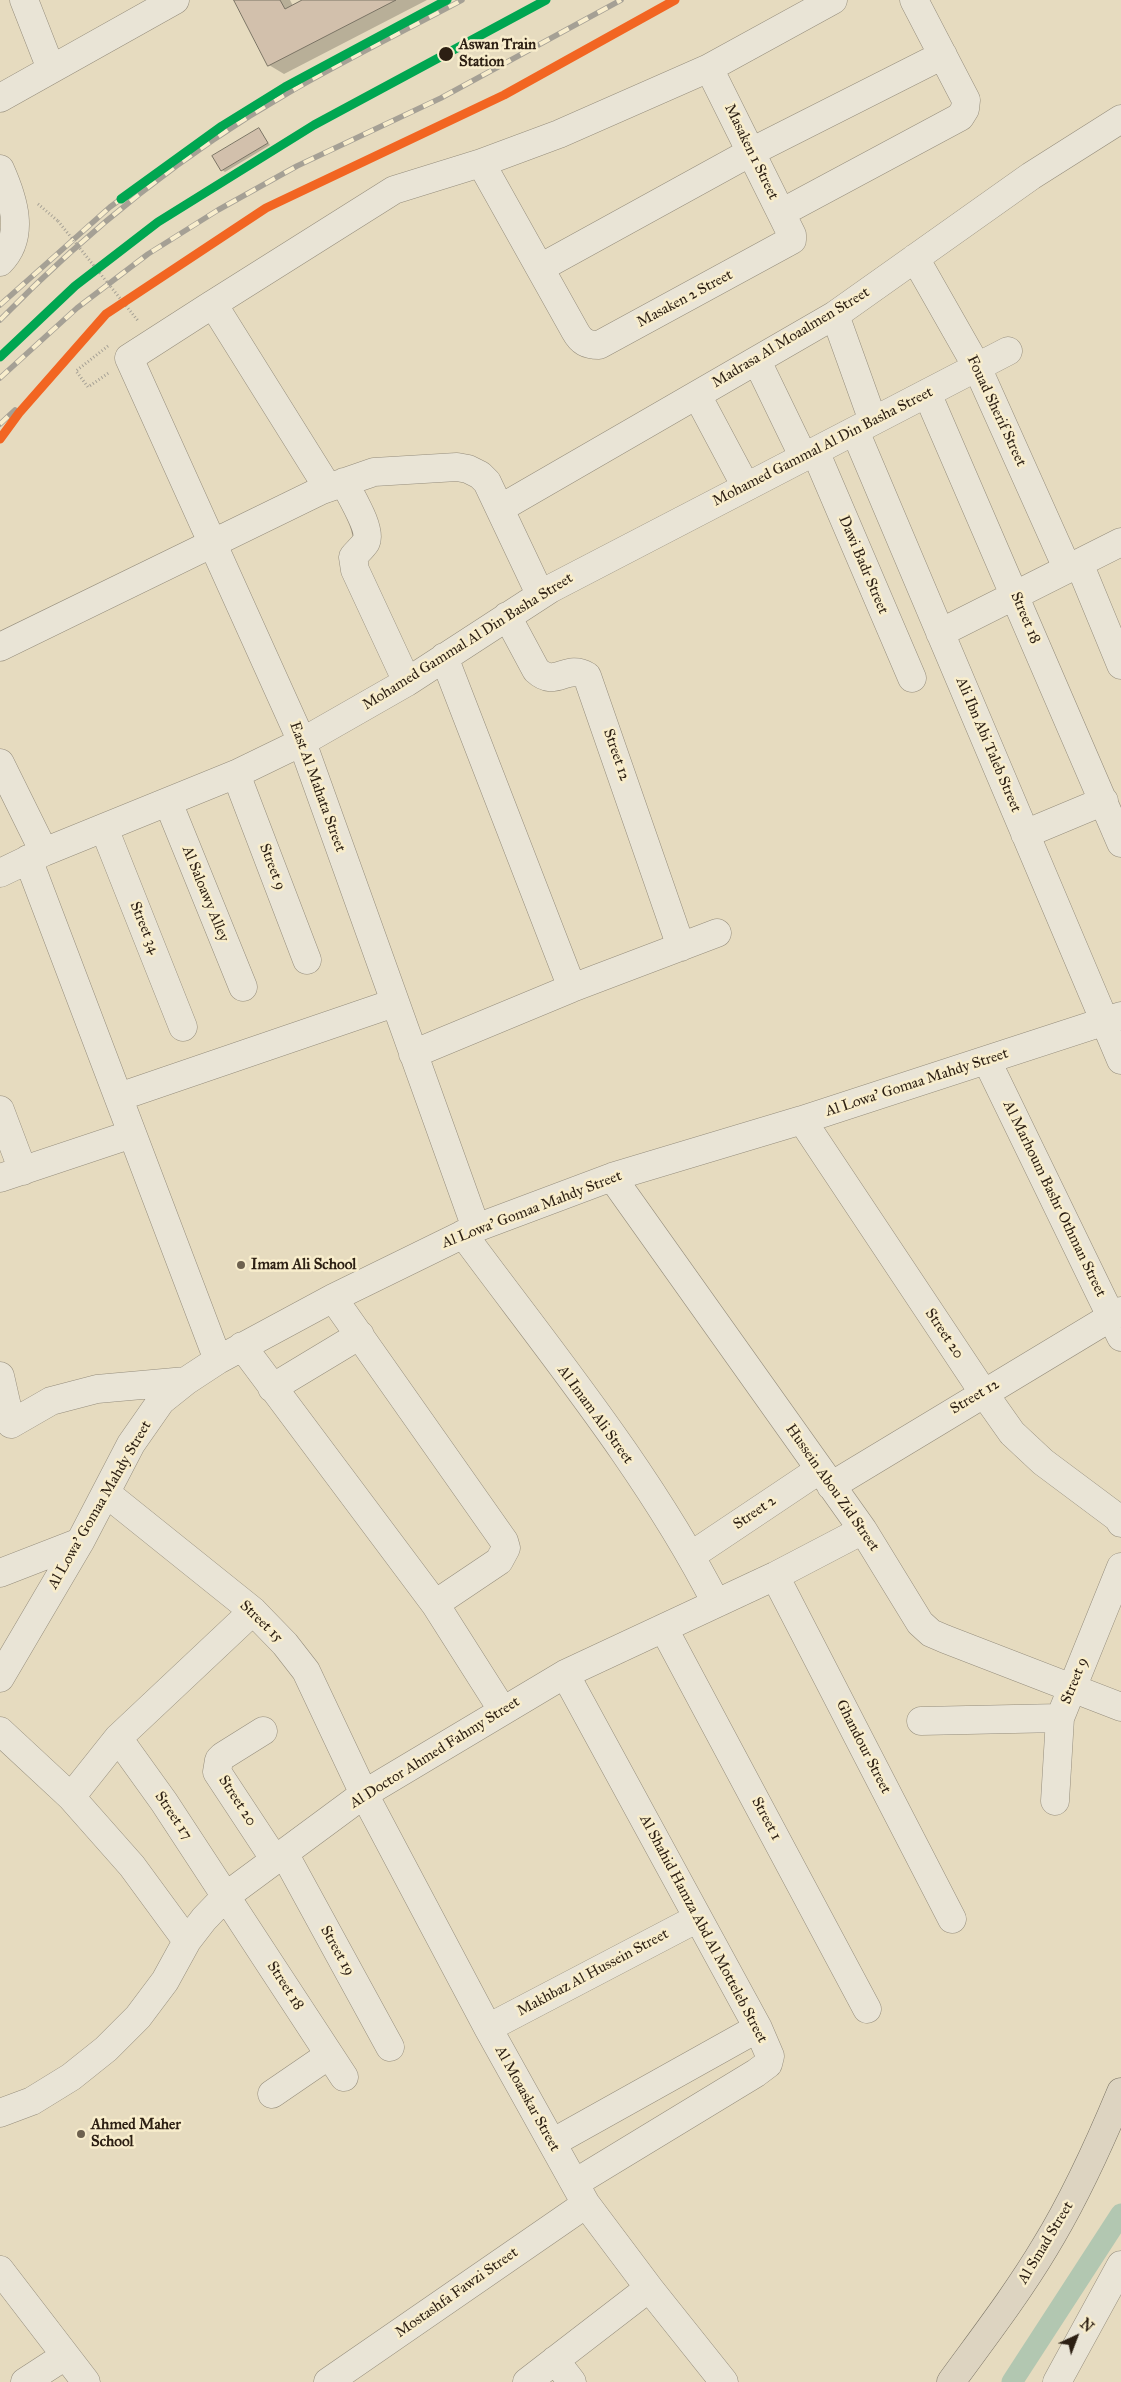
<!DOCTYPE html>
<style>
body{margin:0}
#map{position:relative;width:1121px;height:2382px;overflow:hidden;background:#e6dbbf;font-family:"IM FELL Great Primer",serif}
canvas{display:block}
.north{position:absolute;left:1051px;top:2312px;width:50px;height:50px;-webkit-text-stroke:4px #f8edcc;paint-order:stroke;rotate:43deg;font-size:14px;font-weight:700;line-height:20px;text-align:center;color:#2c1f13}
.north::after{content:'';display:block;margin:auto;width:18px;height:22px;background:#2c1f13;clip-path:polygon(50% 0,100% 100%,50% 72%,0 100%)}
</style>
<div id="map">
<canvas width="1121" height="2382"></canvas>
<div class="north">N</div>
</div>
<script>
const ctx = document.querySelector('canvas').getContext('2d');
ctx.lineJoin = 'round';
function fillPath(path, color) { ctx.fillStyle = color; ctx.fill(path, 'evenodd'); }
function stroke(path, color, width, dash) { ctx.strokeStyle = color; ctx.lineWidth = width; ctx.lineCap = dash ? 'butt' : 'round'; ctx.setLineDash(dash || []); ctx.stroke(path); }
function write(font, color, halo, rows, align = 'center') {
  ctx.font = font + ' "IM FELL Great Primer",serif'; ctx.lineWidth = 5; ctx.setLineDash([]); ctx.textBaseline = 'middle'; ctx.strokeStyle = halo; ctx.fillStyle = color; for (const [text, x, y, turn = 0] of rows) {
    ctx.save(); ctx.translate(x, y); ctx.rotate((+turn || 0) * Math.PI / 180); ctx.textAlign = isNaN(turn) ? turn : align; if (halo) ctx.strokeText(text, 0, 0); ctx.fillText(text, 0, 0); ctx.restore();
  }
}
fillPath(new Path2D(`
 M 235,0 L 290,0 L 293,6 L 304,0 L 427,0 L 284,74 L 269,65 Z
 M 259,130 L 270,145 L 225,172 L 222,170 Z`), '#0003');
stroke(new Path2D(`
 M 1012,2382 L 1121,2214`), '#b2c7b1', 21);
const building = new Path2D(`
 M 234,0 L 280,0 L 285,9 L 302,0 L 396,0 L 268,66 Z
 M 259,128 L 268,143 L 221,171 L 212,156 Z`);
fillPath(building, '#d2c0ac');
stroke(building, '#7b7465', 1);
const minor = new Path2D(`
 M 24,0 L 51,69
 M 0,98 L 175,0
 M 481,163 L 575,331 C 581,342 587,345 599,345 L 792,240 L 792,235 L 709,68
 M 0,169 C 13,198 26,236 0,262
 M 781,213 L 960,117 L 965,109 L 966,100 L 914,0
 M 915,258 L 977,367 L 1067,568
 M 540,268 L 751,152 L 943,55
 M 213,304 L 129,358 L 302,742 L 476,1228
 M 835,315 L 873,421
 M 757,361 L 803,456
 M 927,393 L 1121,843
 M 697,395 L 746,487
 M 855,431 L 1121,1060
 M 815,451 L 912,678
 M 344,482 C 350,495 372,529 366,542 C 363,547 357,552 353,557 L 355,570 L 407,682
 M 328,488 L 213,304 L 394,190 L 481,163 L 559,134 L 709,68 L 833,0
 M 501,508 L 835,315 L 1031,176 L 1121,119
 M 1079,563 L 1121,665
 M 507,616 L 536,670 C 556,689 566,663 587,676 L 681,947
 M 940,633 L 1121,542
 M 0,647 L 322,490 L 374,472 L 457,467 L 468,469 L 480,475 L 487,482 L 540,594
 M 444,657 L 572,988
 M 0,763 L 44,852
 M 236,774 L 307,960
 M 168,802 L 243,987
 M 104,828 L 183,1027
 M 1025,834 L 1104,801
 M 28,859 L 218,1360
 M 0,873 L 44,852 L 236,774 L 302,742 L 407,682 L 550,589 L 1008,351
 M 413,1054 L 572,988 L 717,933
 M 987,1061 L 1121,1337
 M 119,1097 L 394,1003
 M 0,1110 L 23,1171
 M 802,1120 L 983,1392 L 1012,1433 L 1043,1462 L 1118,1518 L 1121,1523
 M 612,1177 L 863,1530 L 920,1623 L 931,1633 L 945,1639 L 1121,1707
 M 0,1178 L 132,1134
 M 463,1234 C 551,1353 649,1472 716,1603
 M 333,1298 L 504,1541 L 506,1548 L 499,1561 L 435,1604
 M 242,1346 L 435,1604 L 503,1711
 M 0,1376 L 11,1424 L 51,1401 L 97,1389 L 186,1381
 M 272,1388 L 360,1335
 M 831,1486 L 1121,1311
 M 106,1493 L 253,1611 L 285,1644 L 306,1671 L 364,1794 L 488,2028 L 586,2204 L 649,2288 L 724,2382
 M 692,1555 L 819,1470
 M 0,1573 L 80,1542
 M 775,1576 L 952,1919
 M 664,1629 L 867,2009
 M 565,1674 L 758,2028 L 770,2056 L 768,2064 L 756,2073 L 575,2183
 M 0,1678 L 80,1542 L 131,1444 L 161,1401 L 186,1381 L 218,1360 L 333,1298 L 476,1228 L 612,1177 L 802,1120 L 1121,1016
 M 921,1721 L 1060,1718
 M 0,1731 L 71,1797 L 132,1866 L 187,1941
 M 263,1731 L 223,1756 L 219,1760 L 217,1772 L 275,1860
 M 118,1738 L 164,1802 L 344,2077
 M 71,1797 L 118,1738 L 253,1611
 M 1055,1801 L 1060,1718 L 1121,1567
 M 285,1855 L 390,2047
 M 488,2028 L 698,1918
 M 272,2094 L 329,2055
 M 0,2113 L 32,2101 L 71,2077 L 106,2049 L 138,2017 L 165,1981 L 187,1941 L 204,1919 L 226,1896 L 364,1794 L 565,1674 L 775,1576 L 863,1530
 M 552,2143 L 758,2028
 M 0,2270 L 86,2382
 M 555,2360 L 572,2382
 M 25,2382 L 65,2356
 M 328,2382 L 586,2204
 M 527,2382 L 649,2288
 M 1057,2382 L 1121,2265`);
const highway = new Path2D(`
 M 951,2382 C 983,2338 1017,2294 1045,2247 C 1075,2198 1099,2145 1121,2092`);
stroke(minor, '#958d7c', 29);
stroke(highway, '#7b7465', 29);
stroke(new Path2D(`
 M 38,204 L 58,221
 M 108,346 L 76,371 L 88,387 L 110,372`), '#a5a095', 3, [1, 2.5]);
stroke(minor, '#e9e4d6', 28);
stroke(highway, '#ddd4c1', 28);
const rail = new Path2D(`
 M 199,143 L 263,100
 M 0,305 L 110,207 L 178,157
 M 0,320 C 85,233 182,154 288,93 C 345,60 404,31 462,0
 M 0,357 L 75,286 L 158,222 L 314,125 L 546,0
 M 0,378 L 77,308 L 148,254 L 218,210 L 297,166 L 441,98 L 621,0
 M 0,424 L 15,410
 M 0,439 L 19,413 L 106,314 L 266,208 L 504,95 L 675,0`);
stroke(rail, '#a5a095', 5.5);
stroke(rail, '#f8edcc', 4, [11]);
stroke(new Path2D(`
 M 58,221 L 139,322`), '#a5a095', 3, [1, 2.5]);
stroke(new Path2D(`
 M 0,439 L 19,413 L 106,314 L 266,208 L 504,95 L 675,0`), '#f26522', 9);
stroke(new Path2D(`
 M 121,199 L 222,126 L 285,87 L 447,0
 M 0,357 L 75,286 L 158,222 L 314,125 L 546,0`), '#00a651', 9);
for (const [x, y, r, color] of [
 [446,54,8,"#2c1f13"],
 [241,1265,5,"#6d614f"],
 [81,2134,5,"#6d614f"]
]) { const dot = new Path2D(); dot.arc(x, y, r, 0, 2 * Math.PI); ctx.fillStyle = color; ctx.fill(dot); stroke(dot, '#f8edcc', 2); }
write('bold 15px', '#2c1f13', '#f8edcc', [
 ["Aswan Train",459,45],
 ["Station",459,62]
], 'left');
write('15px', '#2c1f13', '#f8edcc', [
 ["Masaken 1 Street",751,152,64],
 ["Masaken 2 Street",685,299,-28],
 ["Madrasa Al Moaalmen Street",791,338,-31],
 ["Fouad Sherif Street",996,411,65],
 ["Mohamed Gammal Al Din Basha Street",823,447,-27],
 ["Dawi Badr Street",863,565,67],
 ["Street 18",1025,618,67],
 ["Mohamed Gammal Al Din Basha Street",468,642,-32],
 ["Ali Ibn Abi Taleb Street",988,745,67],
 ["Street 12",616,755,71],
 ["East Al Mahata Street",317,787,70],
 ["Street 9",272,867,69],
 ["Al Saloawy Alley",205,894,68],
 ["Street 34",144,928,68],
 ["Al Lowa' Gomaa Mahdy Street",917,1083,-18],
 ["Al Marhoum Bashr Othman Street",1054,1199,64],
 ["Al Lowa' Gomaa Mahdy Street",532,1210,-21],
 ["Street 20",944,1334,56],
 ["Street 12",975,1397,-31],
 ["Al Imam Ali Street",595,1415,54],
 ["Hussein Abou Zid Street",832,1488,55],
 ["Al Lowa' Gomaa Mahdy Street",100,1505,-60],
 ["Street 2",755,1513,-34],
 ["Street 15",261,1622,44],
 ["Street 9",1075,1681,-68],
 ["Ghandour Street",863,1747,63],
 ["Al Doctor Ahmed Fahmy Street",435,1753,-32],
 ["Street 20",237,1801,57],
 ["Street 17",173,1816,56],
 ["Street 1",766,1819,62],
 ["Al Shahid Hamza Abd Al Motteleb Street",703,1929,62],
 ["Street 19",337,1951,61],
 ["Makhbaz Al Hussein Street",593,1973,-28],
 ["Street 18",285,1986,57],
 ["Al Moaaskar Street",527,2099,61],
 ["Al Smad Street",1046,2243,-59],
 ["Mostashfa Fawzi Street",457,2293,-35]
]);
write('bold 15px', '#2c1f13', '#f8edcc', [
 ["Imam Ali School",251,1265],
 ["Ahmed Maher",91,2125],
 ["School",91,2142]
], 'left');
</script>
